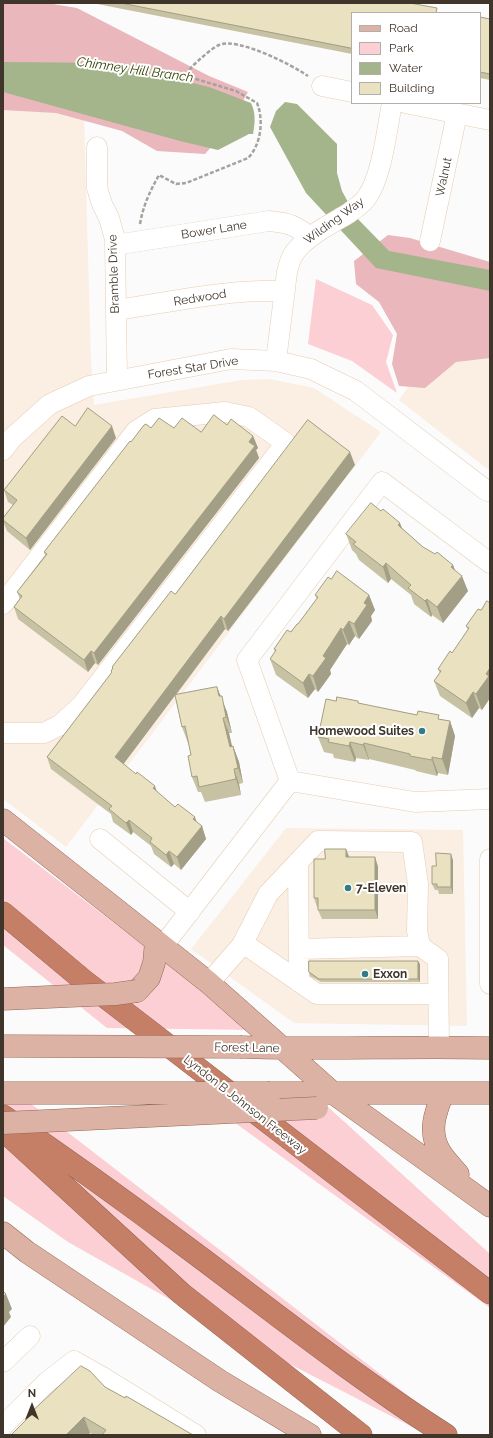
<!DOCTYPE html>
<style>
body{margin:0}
#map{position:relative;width:493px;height:1438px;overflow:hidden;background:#fbfbfb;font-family:Raleway,sans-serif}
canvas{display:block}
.frame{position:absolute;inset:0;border:4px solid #3f352a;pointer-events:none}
.legend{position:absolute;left:351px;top:12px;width:130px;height:92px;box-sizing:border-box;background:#fff;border:1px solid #b2aeaa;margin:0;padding:5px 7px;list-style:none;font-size:12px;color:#3f352a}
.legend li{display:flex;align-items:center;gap:8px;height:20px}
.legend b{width:20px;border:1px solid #b2aeaa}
.north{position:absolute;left:12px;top:1386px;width:40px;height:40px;-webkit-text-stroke:3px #fff;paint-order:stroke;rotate:0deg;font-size:11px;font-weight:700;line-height:16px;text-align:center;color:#3f352a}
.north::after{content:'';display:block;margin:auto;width:14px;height:18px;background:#3f352a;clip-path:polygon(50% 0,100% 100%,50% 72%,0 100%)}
</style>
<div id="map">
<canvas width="493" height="1438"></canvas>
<div class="frame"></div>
<ul class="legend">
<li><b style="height:5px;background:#dcb2a4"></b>Road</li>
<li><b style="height:11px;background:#fccfd4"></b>Park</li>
<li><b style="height:11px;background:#a4b48b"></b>Water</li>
<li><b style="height:11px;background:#e9e1bf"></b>Building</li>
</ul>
<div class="north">N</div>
</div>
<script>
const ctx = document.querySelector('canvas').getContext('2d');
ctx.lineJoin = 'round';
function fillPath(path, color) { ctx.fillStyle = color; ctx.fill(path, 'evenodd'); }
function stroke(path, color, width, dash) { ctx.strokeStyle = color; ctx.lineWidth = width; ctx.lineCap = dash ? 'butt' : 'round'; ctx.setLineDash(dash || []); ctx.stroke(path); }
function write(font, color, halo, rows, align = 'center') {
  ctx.font = font + ' Raleway,sans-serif'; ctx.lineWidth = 4; ctx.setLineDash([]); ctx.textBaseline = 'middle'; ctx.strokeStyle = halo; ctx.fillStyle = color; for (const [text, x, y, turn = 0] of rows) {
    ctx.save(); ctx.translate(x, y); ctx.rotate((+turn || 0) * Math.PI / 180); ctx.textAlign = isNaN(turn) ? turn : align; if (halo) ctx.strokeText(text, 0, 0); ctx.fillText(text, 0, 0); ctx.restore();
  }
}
fillPath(new Path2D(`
 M 83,81 L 91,360 L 94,405 L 242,380 L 270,379 L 314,388 L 381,432 L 66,847 L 3,799 L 3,82 Z
 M 452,324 L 490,324 L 490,471 L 399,400 Z
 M 286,828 L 463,830 L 467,1026 L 294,1023 L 191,949 Z`), '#fbeee2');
fillPath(new Path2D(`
 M 316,279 L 372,305 L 393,335 L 386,362 L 397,393 L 352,361 L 308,344 Z
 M 3,838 L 254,1030 L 107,1028 L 3,945 Z
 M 317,1097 L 490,1254 L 490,1308 L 205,1101 Z
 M 3,1100 L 26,1100 L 459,1435 L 428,1435 L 233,1335 L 68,1242 L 3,1196 Z`), '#fccfd4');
fillPath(new Path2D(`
 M 3,3 L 47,3 L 77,8 L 209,76 L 248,92 L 227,129 L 205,154 L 157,151 L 122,131 L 56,113 L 3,110 Z
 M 388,235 L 410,238 L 490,262 L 490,358 L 456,362 L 425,388 L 399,386 L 392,364 L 397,334 L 379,302 L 356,284 L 354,261 Z`), '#e9b7bc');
fillPath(new Path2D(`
 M 3,62 L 112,63 L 209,87 L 251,103 C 256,113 255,123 253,134 L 249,134 L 218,150 L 180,141 L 3,92 Z
 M 285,102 L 297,104 L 337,144 L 337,173 L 342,191 L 356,217 L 389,251 L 490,270 L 490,291 L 376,268 L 306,193 L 270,127 L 276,111 Z`), '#a4b48b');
const minor = new Path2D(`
 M 322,86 L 352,92
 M 405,103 L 490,120
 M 97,147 L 97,188 L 102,204 L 109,218 L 115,239 L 117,380
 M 430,241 L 457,114
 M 115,245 L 269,221 C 289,223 295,225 310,237
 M 116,310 C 172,302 228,289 285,291
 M 276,361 L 287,272 C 289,265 290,258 295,252 C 306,236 333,223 349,213 C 355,208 363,204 367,197 C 382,176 387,129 392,103
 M 3,450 L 12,438 L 50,404 L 89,386 L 231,359 L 276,361 L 311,369 L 356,391 L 487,491
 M 3,604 L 136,431 L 155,419 L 225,412 L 249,417 L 286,443 L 81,706 L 60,725 L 44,733 L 3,733
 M 290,781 L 247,660 L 382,482 L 490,563
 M 100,839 L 190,912
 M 298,862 L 299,982
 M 490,920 L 490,984
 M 490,920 L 490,859
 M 243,943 L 317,994 L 437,994
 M 163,946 L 290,781 L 415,802 L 490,799
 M 299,949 L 420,946
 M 209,983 L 242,945 L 268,894 L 318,841 L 412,842 L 418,884 L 417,931 L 420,946 L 438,959 L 439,1047
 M 3,1362 L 30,1336
 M 3,1426 L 47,1382 L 74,1361 L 104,1378 L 196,1435`);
const major = new Path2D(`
 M 3,820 L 209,983 L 333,1093 L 490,1206
 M 137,991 L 149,978 L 154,963 L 156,941
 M 242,1047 C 324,1050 407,1046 490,1048
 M 270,1093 L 490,1093
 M 443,1093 C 435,1113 428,1132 440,1152 C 445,1160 452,1167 458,1174
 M 3,1233 L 27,1252 L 220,1381 L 310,1435`);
const highway = new Path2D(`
 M 3,913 L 83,980 L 490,1293
 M 3,1116 C 65,1158 125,1201 185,1246 C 271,1310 355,1377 446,1435
 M 3,1130 L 182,1294 L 361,1435`);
stroke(minor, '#e5ccb2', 21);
stroke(major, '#966552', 23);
stroke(highway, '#966552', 23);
stroke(new Path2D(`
 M 140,224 C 143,206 150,191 159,175 L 176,184 L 186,183 L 248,158 C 261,145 264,120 257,103 L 236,91 L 189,77 C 187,69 194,65 199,60 C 205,55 212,48 219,45 C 238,37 292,65 308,76`), '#a6a29d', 2.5, [4, 2]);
stroke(minor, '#fff', 20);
stroke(major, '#dcb2a4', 22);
stroke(highway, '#c57f67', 22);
const majorBridge = new Path2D(`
 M 3,999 L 115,994 L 137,991
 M 3,1046 L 242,1047
 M 3,1093 L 270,1093
 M 3,1123 L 317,1108`);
stroke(majorBridge, '#966552', 23, []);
stroke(majorBridge, '#dcb2a4', 22);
fillPath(new Path2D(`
 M 92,3 L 410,3 L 352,13 L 352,54 Z
 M 480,17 L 490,19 L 490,80 L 480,78 Z
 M 227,425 L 253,436 L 258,448 L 256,450 L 259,458 L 98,665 L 95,663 L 88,672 L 18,619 L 14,607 L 20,599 L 17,592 L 45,555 L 44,552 L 131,442 L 151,428 L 174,428 L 201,432 Z
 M 75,426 L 116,438 L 30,550 L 7,531 L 3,521 L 3,518 L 13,505 L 8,502 L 4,490 Z
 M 355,465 L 228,631 L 225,629 L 176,695 L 217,687 L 227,712 L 232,733 L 229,733 L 232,747 L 233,746 L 239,762 L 243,783 L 239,784 L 241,795 L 205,802 L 201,792 L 198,792 L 192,777 L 191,755 L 188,742 L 188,743 L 182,727 L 175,695 L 123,764 L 175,807 L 202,826 L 206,839 L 181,870 L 174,864 L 171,867 L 154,854 L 151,846 L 133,832 L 131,835 L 113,822 L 111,814 L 51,769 L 47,757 L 112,673 L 111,671 L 112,669 L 112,667 L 175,594 Z
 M 402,528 L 423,547 L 453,565 L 455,571 L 468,591 L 443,623 L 432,615 L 431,617 L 414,604 L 411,595 L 391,579 L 388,583 L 359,560 L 356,554 L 352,550 L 346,534 Z
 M 331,579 L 369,595 L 375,610 L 371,616 L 372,621 L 359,639 L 355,636 L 349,645 L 347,644 L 330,670 L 331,674 L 318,692 L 315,689 L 308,698 L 276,675 L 270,659 L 275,652 L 274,649 L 298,624 L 317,599 L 315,595 Z
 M 490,603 L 490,698 L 482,710 L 479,708 L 472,718 L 440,696 L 434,681 L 440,673 L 438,669 L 452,653 L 468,630 L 466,626 L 481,610 Z
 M 336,701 L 358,701 L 359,704 L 450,721 L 455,736 L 448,775 L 438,773 L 437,776 L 416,771 L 415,770 L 369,759 L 369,760 L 356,758 L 355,762 L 334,758 L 333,754 L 324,752 L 318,737 Z
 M 349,857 L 375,857 L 378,867 L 378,919 L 322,919 L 318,910 L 318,907 L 317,907 L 314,898 L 325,859 Z
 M 453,860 L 453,894 L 439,894 L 438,890 L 435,890 L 432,884 L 436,866 Z
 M 420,964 L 420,982 L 321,982 L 310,976 L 309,972 Z
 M 105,1387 L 125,1398 L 193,1435 L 93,1435 L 90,1433 L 88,1435 L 12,1435 L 12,1434 L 32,1415 L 31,1413 Z`), '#c8c2a4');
fillPath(new Path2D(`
 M 112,426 L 116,438 L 30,550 L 26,538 Z
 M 253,436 L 258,448 L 256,450 L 259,458 L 98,665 L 94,653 Z
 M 350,452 L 355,465 L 228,631 L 224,619 Z
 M 400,523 L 406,538 L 398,525 Z
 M 386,563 L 391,579 L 388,583 L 383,567 Z
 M 453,565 L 459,580 L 462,576 L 468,591 L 443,623 L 437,607 L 451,567 Z
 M 369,595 L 375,610 L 371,616 L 372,621 L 359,639 L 354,624 L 364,603 Z
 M 427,599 L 432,615 L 431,617 L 425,601 Z
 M 221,616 L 225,629 L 119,770 L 115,757 Z
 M 349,621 L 355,636 L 349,645 L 343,630 Z
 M 341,628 L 347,644 L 330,670 L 331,674 L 318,692 L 313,676 L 323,656 Z
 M 91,651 L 95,663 L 88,672 L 84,660 Z
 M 490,668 L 490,698 L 482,710 L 476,694 L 486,674 Z
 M 309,674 L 315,689 L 308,698 L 303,683 Z
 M 217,687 L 227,712 L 232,733 L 219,696 Z
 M 473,692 L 479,708 L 472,718 L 466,703 Z
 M 223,718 L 229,733 L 236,763 L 230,747 Z
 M 450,721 L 455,736 L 448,775 L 442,759 Z
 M 350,742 L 356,758 L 355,762 L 349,746 Z
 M 364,743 L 369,759 L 369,760 L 363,745 Z
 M 233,746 L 239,762 L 243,783 L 238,768 Z
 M 432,757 L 438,773 L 437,776 L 432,760 Z
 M 234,769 L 239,784 L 241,795 L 236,779 Z
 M 155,786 L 159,798 L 153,788 Z
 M 195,817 L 199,829 L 202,826 L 206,839 L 181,870 L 177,857 L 193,819 Z
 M 129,820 L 133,832 L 131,835 L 126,823 Z
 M 346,849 L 350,859 L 346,857 Z
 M 169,851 L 174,864 L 171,867 L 166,855 Z
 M 451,854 L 453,860 L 453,894 L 451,887 Z
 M 375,857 L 378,867 L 378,919 L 375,910 Z
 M 418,961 L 420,964 L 420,982 L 418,979 Z
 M 3,1291 L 6,1294 L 12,1309 L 9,1312 L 11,1317 L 3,1327 Z
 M 84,1417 L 90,1433 L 88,1435 L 66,1435 Z`), '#a39e86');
const building = new Path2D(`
 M 121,3 L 410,3 L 437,8 L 436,13 L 352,13 L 352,48 Z
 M 480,17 L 490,19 L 490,74 L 480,72 Z
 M 88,408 L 112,426 L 26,538 L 3,520 L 3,518 L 17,500 L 4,490 L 62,416 L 75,426 Z
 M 214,415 L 227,425 L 231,419 L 253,436 L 249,442 L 255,446 L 94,653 L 91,651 L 84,660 L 14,607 L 22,596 L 17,592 L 47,554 L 44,552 L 130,441 L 131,442 L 144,425 L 146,424 L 151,428 L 159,418 L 174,428 L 182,418 L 201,432 Z
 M 308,420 L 350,452 L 224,619 L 221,616 L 115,757 L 136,774 L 137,772 L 155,786 L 153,788 L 175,807 L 178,804 L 195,817 L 193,819 L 202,826 L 177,857 L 169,851 L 166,855 L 150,842 L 152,838 L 129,820 L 126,823 L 109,809 L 112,806 L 47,757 L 112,672 L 111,671 L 113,668 L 112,667 L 171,591 L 175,594 Z
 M 371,503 L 381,511 L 383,509 L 400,523 L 398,525 L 423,547 L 435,554 L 437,552 L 453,565 L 451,567 L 462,576 L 437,607 L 427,599 L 425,601 L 408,588 L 411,585 L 386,563 L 383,567 L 353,544 L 356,542 L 346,534 Z
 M 337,571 L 369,595 L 364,603 L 367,605 L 354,624 L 349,621 L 343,630 L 341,628 L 323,656 L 326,658 L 313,676 L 309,674 L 303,683 L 270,659 L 276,650 L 274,649 L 287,630 L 291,632 L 297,624 L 298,624 L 318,597 L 315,595 L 328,577 L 331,579 Z
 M 487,601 L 490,603 L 490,668 L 486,674 L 489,676 L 476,694 L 473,692 L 466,703 L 434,681 L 441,671 L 438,669 L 450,651 L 452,653 L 469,628 L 466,626 L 478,609 L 481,610 Z
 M 217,687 L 219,696 L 222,696 L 226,717 L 223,718 L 230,747 L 233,746 L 238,768 L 234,769 L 236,779 L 199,787 L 197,776 L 192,777 L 188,756 L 191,755 L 185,726 L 182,727 L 175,695 Z
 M 337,697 L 358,701 L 358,703 L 417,715 L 418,711 L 439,715 L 438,719 L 450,721 L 442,759 L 432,757 L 432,760 L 410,756 L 410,754 L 364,743 L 363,745 L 350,742 L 349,746 L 328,742 L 329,739 L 318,737 L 326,699 L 336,701 Z
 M 325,849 L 346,849 L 346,857 L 375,857 L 375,910 L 318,910 L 318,898 L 314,898 L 314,859 L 325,859 Z
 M 436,853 L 451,854 L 451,887 L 437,887 L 437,884 L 432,884 L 432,866 L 436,866 Z
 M 309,961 L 418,961 L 418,979 L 319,979 L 309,972 Z
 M 3,1291 L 6,1294 L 3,1297 Z
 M 3,1300 L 5,1301 L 3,1304 Z
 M 81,1366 L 90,1371 L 105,1387 L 125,1398 L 126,1396 L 193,1435 L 102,1435 L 106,1430 L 84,1417 L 66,1435 L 13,1435 L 12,1434 L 32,1414 L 31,1413 Z`);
fillPath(building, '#e9e1bf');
stroke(building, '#a39e86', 1);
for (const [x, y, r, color] of [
 [422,731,4,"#357b87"],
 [348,888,4,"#357b87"],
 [365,974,4,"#357b87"]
]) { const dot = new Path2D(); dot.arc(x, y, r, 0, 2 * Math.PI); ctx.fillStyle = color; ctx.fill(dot); stroke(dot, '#fff', 1.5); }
write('12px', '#3f352a', '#fff', [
 ["Walnut",444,177,-78],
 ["Wilding Way",334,221,-36],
 ["Bower Lane",214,230,-9],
 ["Bramble Drive",114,274,-92],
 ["Redwood",200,298,-9],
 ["Forest Star Drive",193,368,-9],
 ["Forest Lane",247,1048,1],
 ["Lyndon B Johnson Freeway",245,1105,38]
]);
write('bold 12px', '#3f352a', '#fff', [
 ["Homewood Suites",414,731,"right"],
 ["7-Eleven",356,888],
 ["Exxon",373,974]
], 'left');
write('italic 13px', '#334502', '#fff', [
 ["Chimney Hill Branch",135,70,8]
]);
</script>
